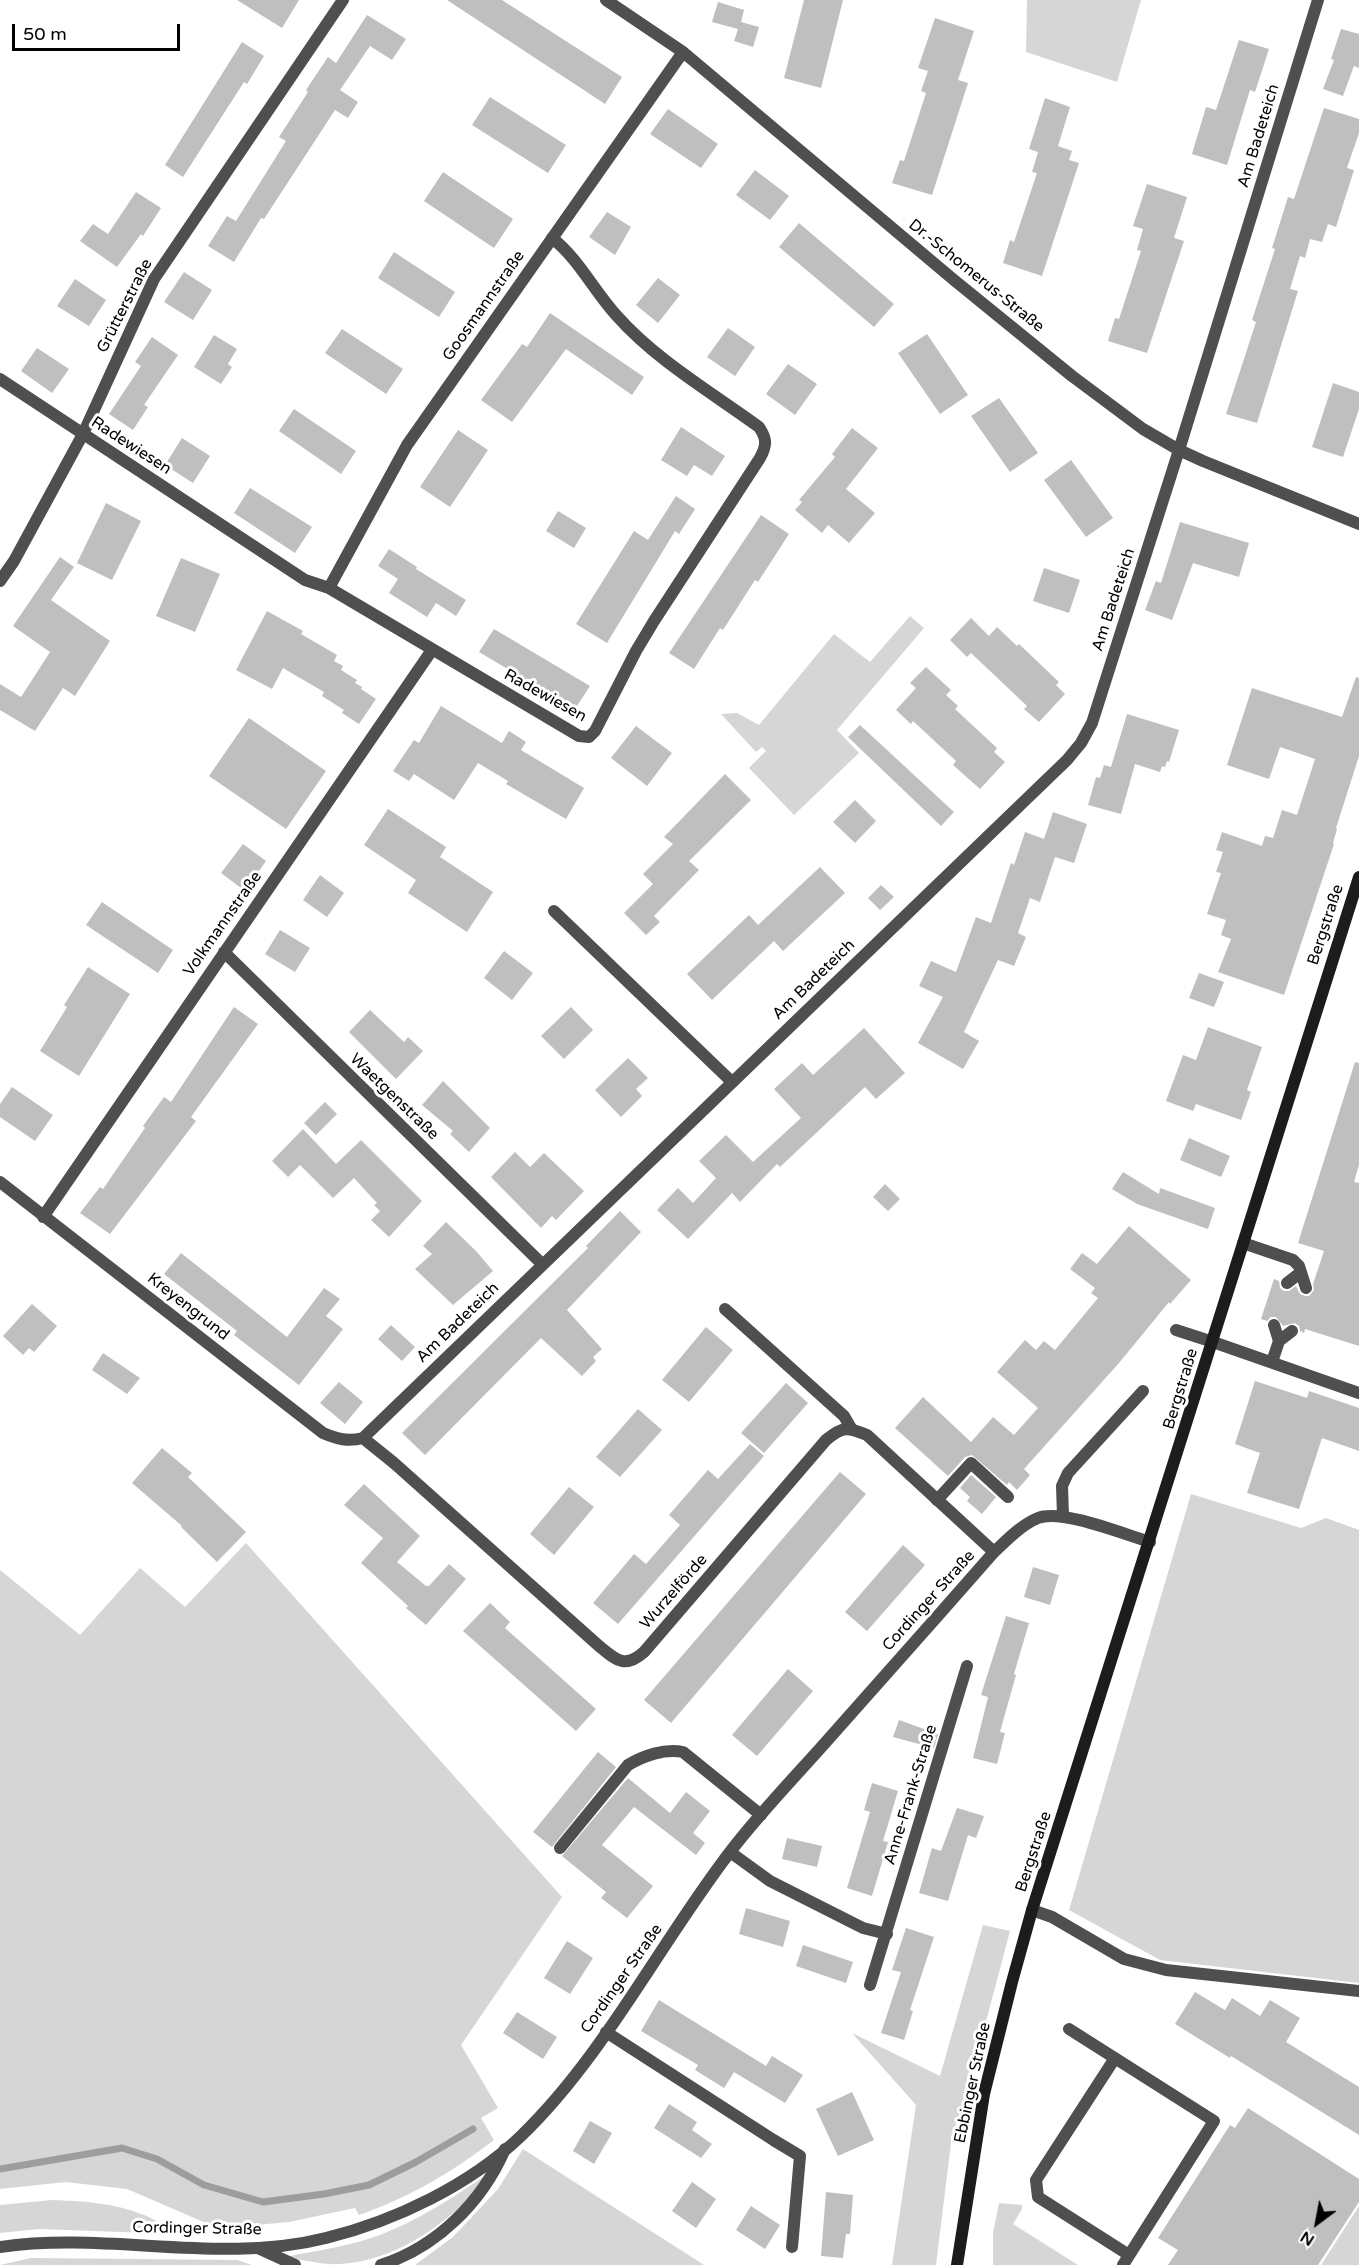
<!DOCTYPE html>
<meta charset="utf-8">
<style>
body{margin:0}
#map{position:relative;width:1359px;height:2265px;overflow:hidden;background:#fff;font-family:"Varela Round",sans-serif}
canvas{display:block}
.north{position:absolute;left:1287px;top:2193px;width:60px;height:60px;-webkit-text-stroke:4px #fff;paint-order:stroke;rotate:212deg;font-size:16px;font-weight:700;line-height:24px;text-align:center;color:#000}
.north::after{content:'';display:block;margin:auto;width:21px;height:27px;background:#000;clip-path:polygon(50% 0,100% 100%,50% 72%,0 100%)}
.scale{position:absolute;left:12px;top:24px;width:168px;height:27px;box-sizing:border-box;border:3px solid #000;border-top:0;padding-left:8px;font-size:18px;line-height:21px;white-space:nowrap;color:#000;-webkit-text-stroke:4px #fff;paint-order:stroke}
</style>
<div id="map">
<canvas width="1359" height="2265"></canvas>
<div class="north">N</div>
<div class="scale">50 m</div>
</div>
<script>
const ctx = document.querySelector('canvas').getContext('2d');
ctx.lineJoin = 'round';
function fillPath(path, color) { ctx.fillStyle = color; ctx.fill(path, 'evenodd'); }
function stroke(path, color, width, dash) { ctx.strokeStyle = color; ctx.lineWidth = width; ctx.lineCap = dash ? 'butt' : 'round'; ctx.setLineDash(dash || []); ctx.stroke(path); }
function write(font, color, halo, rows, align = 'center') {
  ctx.font = font + ' "Varela Round",sans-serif'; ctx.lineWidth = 6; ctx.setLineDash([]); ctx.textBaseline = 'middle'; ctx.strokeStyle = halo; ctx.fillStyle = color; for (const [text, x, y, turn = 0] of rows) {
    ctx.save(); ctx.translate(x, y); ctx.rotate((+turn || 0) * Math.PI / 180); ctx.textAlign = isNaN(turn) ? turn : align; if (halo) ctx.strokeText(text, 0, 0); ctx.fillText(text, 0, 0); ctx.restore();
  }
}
fillPath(new Path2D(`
 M 1027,0 L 1141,0 L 1117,82 L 1026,52 Z
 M 910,616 L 924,628 L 837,730 L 859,753 L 794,815 L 749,768 L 766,751 L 762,747 L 756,752 L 721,714 L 737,713 L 759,725 L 834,634 L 870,662 Z
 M 1191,1494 L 1301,1528 L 1326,1518 L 1359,1530 L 1359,1983 L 1160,1960 L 1069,1910 Z
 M 246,1543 L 562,1897 L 461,2045 L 498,2108 L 481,2118 L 494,2140 C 449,2174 412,2196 359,2215 L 355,2208 L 289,2222 L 245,2226 L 213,2226 L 127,2189 L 66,2182 L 0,2189 L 0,1570 L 80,1635 L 140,1568 L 185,1607 Z
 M 983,1925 L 1010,1931 L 966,2097 L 952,2135 L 936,2265 L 892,2265 L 916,2105 L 852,2033 L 940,2076 Z
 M 523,2149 L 704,2265 L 415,2265 L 453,2237 L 498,2189 Z
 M 486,2175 C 479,2183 473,2193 466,2201 C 434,2233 386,2262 340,2264 C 322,2265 303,2260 285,2257 C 308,2252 332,2249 354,2243 C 400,2232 447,2202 486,2175 Z
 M 52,2200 C 83,2201 115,2203 144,2215 C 155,2219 166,2228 176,2234 L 39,2229 L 0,2233 L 0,2205 Z
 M 999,2203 L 1022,2205 L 1022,2209 L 1013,2224 L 1078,2265 L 993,2265 L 993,2233 Z
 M 1359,2206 L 1359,2265 L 1321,2265 Z
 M 31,2258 L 237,2260 L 252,2265 L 0,2265 Z`), '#d6d6d6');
stroke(new Path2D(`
 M 0,2169 L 122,2148 L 157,2159 L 204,2185 L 263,2202 L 324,2194 L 369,2185 L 416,2162 L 473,2129`), '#9d9d9d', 7);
fillPath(new Path2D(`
 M 237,0 L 299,0 L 282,28 Z
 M 447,0 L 502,0 L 622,77 L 605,104 Z
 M 804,0 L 843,0 L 821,88 L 784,78 Z
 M 718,2 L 744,10 L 741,22 L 759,27 L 753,47 L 734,41 L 738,29 L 712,22 Z
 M 367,15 L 406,39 L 392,60 L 370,46 L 340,90 L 358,102 L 348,118 L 335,110 L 264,219 L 261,218 L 234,262 L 208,246 L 227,216 L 236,221 L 286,141 L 279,137 L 308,92 L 306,90 L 328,57 L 336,63 Z
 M 935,18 L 974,31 L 958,80 L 968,83 L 932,195 L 892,183 L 900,160 L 904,161 L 926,93 L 921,91 L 928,71 L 918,68 Z
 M 1341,29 L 1359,34 L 1359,68 L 1354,66 L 1343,96 L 1323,89 L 1334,60 L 1331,59 Z
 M 1239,40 L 1269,49 L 1255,92 L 1250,90 L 1227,165 L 1192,154 L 1206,107 L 1216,110 Z
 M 242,42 L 264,56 L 247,84 L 244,82 L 183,177 L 165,165 Z
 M 490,97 L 566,145 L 548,173 L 472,125 Z
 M 1045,98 L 1070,107 L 1058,146 L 1072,151 L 1069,160 L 1079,163 L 1042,276 L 1003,263 L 1010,240 L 1014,242 L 1037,173 L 1032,172 L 1038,152 L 1029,149 Z
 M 1324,108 L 1359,119 L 1359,133 L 1347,168 L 1354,170 L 1336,227 L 1328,224 L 1322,242 L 1310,239 L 1305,258 L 1300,256 L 1290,289 L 1298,291 L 1257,423 L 1226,414 L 1256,322 L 1252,320 L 1275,249 L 1272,248 L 1283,213 L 1288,197 L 1294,199 Z
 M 668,109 L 718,144 L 701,168 L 650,134 Z
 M 755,170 L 789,196 L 770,220 L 736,195 Z
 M 443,172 L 513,219 L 494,248 L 424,201 Z
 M 1147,184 L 1187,197 L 1174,238 L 1184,241 L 1147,353 L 1108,341 L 1115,318 L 1119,319 L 1141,251 L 1137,250 L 1143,229 L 1133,226 Z
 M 136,192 L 161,208 L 143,236 L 141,234 L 117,267 L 80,241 L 93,224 L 108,234 Z
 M 607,212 L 631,227 L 615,255 L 589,237 Z
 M 799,223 L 894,304 L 874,327 L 779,247 Z
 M 394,252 L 455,292 L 439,317 L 378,278 Z
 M 184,272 L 212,290 L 193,320 L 164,302 Z
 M 658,278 L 680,295 L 658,323 L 636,305 Z
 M 75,279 L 106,300 L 89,326 L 57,306 Z
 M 550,313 L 644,377 L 632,395 L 566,349 L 512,422 L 481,400 L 522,344 L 527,347 Z
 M 728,328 L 755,347 L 735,376 L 707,357 Z
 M 342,329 L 403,369 L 386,394 L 325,353 Z
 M 927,334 L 968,395 L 940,414 L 898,353 Z
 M 214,335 L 237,349 L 228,364 L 232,367 L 221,384 L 194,367 Z
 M 152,337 L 178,355 L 144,405 L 148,407 L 133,430 L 109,414 L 141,366 L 135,362 Z
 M 37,348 L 69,369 L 52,393 L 21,371 Z
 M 788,364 L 817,384 L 795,415 L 766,394 Z
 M 1333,383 L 1359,392 L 1359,409 L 1343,457 L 1312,447 Z
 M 999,398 L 1038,453 L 1010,472 L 971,416 Z
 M 294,409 L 356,451 L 341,474 L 279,431 Z
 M 681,427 L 725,456 L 712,476 L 694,465 L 687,476 L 661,460 Z
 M 852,428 L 878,448 L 846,489 L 875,513 L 849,543 L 828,525 L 822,533 L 795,510 L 802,502 L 799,500 L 835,457 L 832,454 Z
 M 458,430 L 488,450 L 450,507 L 420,487 Z
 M 182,438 L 210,456 L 193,483 L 165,465 Z
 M 1071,460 L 1113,518 L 1086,537 L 1044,480 Z
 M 250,488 L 312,527 L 295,553 L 234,513 Z
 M 676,496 L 695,509 L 679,534 L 675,531 L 607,643 L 576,624 L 634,531 L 648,540 Z
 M 106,503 L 141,521 L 112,580 L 77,563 Z
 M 558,511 L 586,528 L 574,548 L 546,531 Z
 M 761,515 L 789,534 L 758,582 L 755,580 L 723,630 L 720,628 L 694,669 L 669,653 Z
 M 1180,522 L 1249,543 L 1239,577 L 1193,563 L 1172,620 L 1145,610 L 1156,581 L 1161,583 Z
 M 389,549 L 417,567 L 416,569 L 466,600 L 456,616 L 436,603 L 427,617 L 389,593 L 398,579 L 378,566 Z
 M 60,557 L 74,567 L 51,600 L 110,641 L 75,696 L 63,688 L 35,731 L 0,710 L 0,684 L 21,697 L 50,652 L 13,626 Z
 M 181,558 L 220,574 L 195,632 L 156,616 Z
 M 1044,568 L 1080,580 L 1069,613 L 1033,601 Z
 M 267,611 L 303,631 L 301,634 L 337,655 L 334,661 L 343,666 L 341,670 L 357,680 L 355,683 L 362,687 L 361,689 L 376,699 L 359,724 L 342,713 L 344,710 L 322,696 L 324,692 L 283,668 L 272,689 L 236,670 Z
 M 971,618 L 989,636 L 997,627 L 1017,646 L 1019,644 L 1059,682 L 1056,685 L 1065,694 L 1039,722 L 1024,709 L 1027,706 L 971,653 L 967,657 L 950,640 Z
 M 494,629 L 590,686 L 575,709 L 479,652 Z
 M 926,667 L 951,690 L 946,695 L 958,706 L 955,709 L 997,748 L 994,752 L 1005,762 L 980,789 L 953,765 L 956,761 L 913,721 L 911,724 L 896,710 L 916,688 L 910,683 Z
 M 1356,677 L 1359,678 L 1359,756 L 1336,828 L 1337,829 L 1333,843 L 1334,844 L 1284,995 L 1218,972 L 1231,939 L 1221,935 L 1226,920 L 1207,914 L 1221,873 L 1216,872 L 1223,852 L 1216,850 L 1222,832 L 1262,846 L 1265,836 L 1273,838 L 1282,810 L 1297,815 L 1315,759 L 1280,747 L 1269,779 L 1227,765 L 1252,688 L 1342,717 Z
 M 441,706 L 502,743 L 509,731 L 526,742 L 521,750 L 584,788 L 566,819 L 506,784 L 508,781 L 478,763 L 454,800 L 414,774 L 409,781 L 393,771 L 414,740 L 419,743 Z
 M 1127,714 L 1179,730 L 1169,762 L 1167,761 L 1165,767 L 1162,766 L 1160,772 L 1135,764 L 1121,814 L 1088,805 L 1096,777 L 1100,778 L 1104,765 L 1111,767 Z
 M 249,718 L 326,771 L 286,829 L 209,776 Z
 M 860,725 L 954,812 L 941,826 L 848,737 Z
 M 636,726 L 672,753 L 647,786 L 611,758 Z
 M 725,774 L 751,800 L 689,861 L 699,870 L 654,916 L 660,922 L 646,935 L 624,913 L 653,884 L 643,874 L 673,844 L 664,837 Z
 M 855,800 L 876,821 L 855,843 L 833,822 Z
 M 388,809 L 446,847 L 440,857 L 493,892 L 467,932 L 408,893 L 416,880 L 364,845 Z
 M 1053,812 L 1087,824 L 1074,863 L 1055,857 L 1040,902 L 1030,898 L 1018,933 L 1026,937 L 1014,966 L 998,960 L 964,1032 L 979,1041 L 963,1069 L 918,1043 L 943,997 L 919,986 L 931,961 L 956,972 L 976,917 L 991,923 L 1011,863 L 1014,865 L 1025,832 L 1044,839 Z
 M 243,844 L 266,861 L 245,891 L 221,873 Z
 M 820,867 L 845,893 L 783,951 L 774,941 L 712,1000 L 687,974 L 749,915 L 758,925 Z
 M 320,875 L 344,893 L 327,917 L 303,900 Z
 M 881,885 L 894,897 L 880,910 L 868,898 Z
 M 102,902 L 173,950 L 158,973 L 86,925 Z
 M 280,930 L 310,948 L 295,972 L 265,954 Z
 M 504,951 L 533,973 L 512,1000 L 484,978 Z
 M 88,967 L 130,994 L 79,1076 L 40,1051 L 67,1007 L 64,1005 Z
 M 1199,973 L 1224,982 L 1214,1007 L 1189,998 Z
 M 234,1007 L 258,1024 L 191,1117 L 196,1121 L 110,1234 L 80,1213 L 100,1187 L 103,1189 L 145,1128 L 143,1126 L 164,1097 L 171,1102 Z
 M 571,1007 L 593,1030 L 564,1059 L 541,1036 Z
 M 370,1010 L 404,1042 L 408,1037 L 423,1051 L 396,1079 L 349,1032 Z
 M 1208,1027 L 1262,1047 L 1247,1090 L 1251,1092 L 1241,1120 L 1196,1104 L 1193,1111 L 1166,1101 L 1183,1055 L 1196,1060 Z
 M 864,1028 L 905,1073 L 876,1099 L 865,1087 L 780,1167 L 777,1164 L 740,1202 L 732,1193 L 688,1239 L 657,1210 L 678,1188 L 693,1203 L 716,1178 L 699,1161 L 726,1135 L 753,1162 L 801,1118 L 774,1089 L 802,1063 L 813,1075 Z
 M 628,1058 L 648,1078 L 636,1089 L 642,1096 L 621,1117 L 595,1090 Z
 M 1355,1062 L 1359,1063 L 1359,1165 L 1354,1182 L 1359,1183 L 1359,1346 L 1305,1329 L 1304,1333 L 1300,1331 L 1299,1326 L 1295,1323 L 1283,1326 L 1276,1317 L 1271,1317 L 1267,1321 L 1261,1319 L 1274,1279 L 1279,1281 L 1280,1288 L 1284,1291 L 1289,1291 L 1296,1286 L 1300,1294 L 1305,1296 L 1309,1296 L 1314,1290 L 1313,1284 L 1324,1251 L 1298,1243 Z
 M 443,1081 L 490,1128 L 469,1152 L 450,1134 L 453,1131 L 422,1105 Z
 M 12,1087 L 53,1115 L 35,1141 L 0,1117 L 0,1104 Z
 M 325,1102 L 337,1114 L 316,1135 L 304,1123 Z
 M 303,1129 L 336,1164 L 361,1140 L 422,1201 L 389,1237 L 371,1220 L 380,1211 L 374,1205 L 377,1203 L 354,1178 L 333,1198 L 300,1165 L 288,1177 L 272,1161 Z
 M 1189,1138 L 1230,1156 L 1221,1177 L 1180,1160 Z
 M 515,1152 L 530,1167 L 544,1153 L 584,1191 L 556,1220 L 552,1216 L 541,1228 L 491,1177 Z
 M 1123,1172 L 1159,1194 L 1160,1188 L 1215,1208 L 1208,1229 L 1137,1204 L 1112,1189 Z
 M 885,1184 L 900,1199 L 888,1211 L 873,1197 Z
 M 620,1211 L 641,1232 L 567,1310 L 602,1349 L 593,1357 L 596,1361 L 582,1376 L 541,1338 L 425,1455 L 402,1433 L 588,1248 L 586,1246 Z
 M 446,1222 L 476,1251 L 493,1271 L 453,1305 L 415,1269 L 432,1254 L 423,1246 Z
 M 1129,1226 L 1191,1280 L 1170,1304 L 1169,1302 L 1119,1363 L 1024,1469 L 1030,1475 L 1017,1490 L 1009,1482 L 1007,1485 L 972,1455 L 965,1457 L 948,1476 L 895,1428 L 923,1397 L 971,1442 L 993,1417 L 1014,1435 L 1038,1408 L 997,1372 L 1025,1340 L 1036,1350 L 1044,1341 L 1055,1350 L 1098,1298 L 1091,1293 L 1095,1288 L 1070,1269 L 1082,1253 L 1097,1264 Z
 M 181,1253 L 287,1337 L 324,1288 L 340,1299 L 326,1316 L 343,1329 L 299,1385 L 234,1335 L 237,1331 L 164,1274 Z
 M 32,1304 L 57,1326 L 34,1352 L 29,1348 L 23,1355 L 3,1336 Z
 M 391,1325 L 415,1347 L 402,1361 L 378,1339 Z
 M 706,1327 L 733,1350 L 689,1402 L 662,1380 Z
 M 103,1353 L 140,1378 L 127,1394 L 92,1370 Z
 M 1255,1381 L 1307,1398 L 1309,1391 L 1359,1408 L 1359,1451 L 1322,1438 L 1299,1509 L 1247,1493 L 1260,1453 L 1235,1444 Z
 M 339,1382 L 363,1402 L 345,1424 L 320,1403 Z
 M 786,1383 L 808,1403 L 764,1453 L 741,1433 Z
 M 638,1409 L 662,1430 L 620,1477 L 596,1457 Z
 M 750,1444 L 764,1456 L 618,1624 L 593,1603 L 634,1554 L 646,1564 L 680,1525 L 669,1515 L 708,1470 L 718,1479 Z
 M 162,1448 L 192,1473 L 188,1477 L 246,1532 L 217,1562 L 181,1527 L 182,1526 L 132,1483 Z
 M 840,1472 L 866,1494 L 671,1723 L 644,1700 Z
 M 971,1475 L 996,1497 L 982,1514 L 967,1501 L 970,1497 L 960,1488 Z
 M 364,1484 L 420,1536 L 397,1562 L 426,1586 L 429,1586 L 449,1564 L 466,1579 L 426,1625 L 406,1608 L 408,1606 L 361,1563 L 383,1538 L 344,1505 Z
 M 569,1487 L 594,1507 L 554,1555 L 530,1534 Z
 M 903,1545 L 925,1565 L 867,1631 L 845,1612 Z
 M 1033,1567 L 1059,1575 L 1050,1605 L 1024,1597 Z
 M 490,1603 L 510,1622 L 505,1628 L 596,1709 L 576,1731 L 463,1631 Z
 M 1006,1616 L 1029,1623 L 1014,1674 L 1016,1675 L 1000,1732 L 1005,1733 L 997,1764 L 973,1758 L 988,1697 L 981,1695 Z
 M 788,1669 L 813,1691 L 757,1756 L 732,1735 Z
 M 899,1720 L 938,1734 L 934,1748 L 893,1737 Z
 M 598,1752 L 616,1767 L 552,1847 L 533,1832 Z
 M 628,1778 L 670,1813 L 686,1792 L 710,1811 L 693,1833 L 705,1843 L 696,1855 L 634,1807 L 602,1845 L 653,1886 L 627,1918 L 601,1898 L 606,1892 L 562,1856 Z
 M 872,1783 L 898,1791 L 883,1841 L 888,1842 L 872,1896 L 847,1888 L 870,1812 L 864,1810 Z
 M 957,1808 L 984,1816 L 976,1838 L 968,1835 L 948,1901 L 919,1893 L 932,1848 L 941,1851 Z
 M 787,1838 L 822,1846 L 817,1867 L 782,1859 Z
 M 746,1908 L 790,1921 L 783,1947 L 739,1934 Z
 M 906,1928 L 934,1937 L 910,2010 L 913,2011 L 904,2040 L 881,2033 L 901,1972 L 892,1970 Z
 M 567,1941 L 593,1958 L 570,1994 L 544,1978 Z
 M 803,1945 L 853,1962 L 846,1983 L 796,1966 Z
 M 1195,1992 L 1225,2010 L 1232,1998 L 1260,2016 L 1270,2000 L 1300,2018 L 1286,2042 L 1359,2087 L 1359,2135 L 1231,2056 L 1230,2058 L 1175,2024 Z
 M 659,2000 L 766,2066 L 772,2056 L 803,2075 L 785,2103 L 734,2072 L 724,2088 L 695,2070 L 698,2065 L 641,2031 Z
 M 517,2012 L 557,2037 L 543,2059 L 503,2033 Z
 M 852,2092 L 874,2140 L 838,2156 L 816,2109 Z
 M 669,2104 L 697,2122 L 692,2130 L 712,2144 L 701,2158 L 654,2128 Z
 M 1248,2108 L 1359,2179 L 1359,2202 L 1318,2265 L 1168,2265 L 1178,2250 L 1158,2238 L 1230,2125 L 1235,2128 Z
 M 590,2121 L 612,2133 L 594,2164 L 573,2151 Z
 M 692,2182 L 716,2199 L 696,2228 L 672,2211 Z
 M 826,2192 L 853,2195 L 850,2234 L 846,2234 L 843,2258 L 821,2256 Z
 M 751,2206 L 780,2225 L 765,2249 L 736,2230 Z`), '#bfbfbf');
stroke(new Path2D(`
 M 1243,1243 L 1293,1260 L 1299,1266 L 1306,1288
 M 1287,1283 L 1300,1273
 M 725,1309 L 844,1416 L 851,1428
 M 1274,1325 L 1279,1341
 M 1176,1330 L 1213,1342
 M 1272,1362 L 1279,1341 L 1292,1331
 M 937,1500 L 971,1463 L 1008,1497
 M 1063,1516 L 1062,1486 L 1068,1473 L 1143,1391
 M 560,1848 L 628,1765 C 643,1756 665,1748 683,1752 L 761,1815
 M 1032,1910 L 1052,1917 L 1124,1959 L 1166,1970 L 1359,1991
 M 1069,2029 L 1214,2121 L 1123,2265
 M 1115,2058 L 1036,2180 L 1038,2197 L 1129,2255
 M 775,2141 L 800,2156 L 792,2247
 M 258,2248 L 295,2265
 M 381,2265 C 437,2247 482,2202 505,2149`), '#4f4f4f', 12);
stroke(new Path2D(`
 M 606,0 L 683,52 L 954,280 L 1072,376 L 1143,429 L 1179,450 L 1203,461 L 1359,524
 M 0,379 L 305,580 L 329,588 L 579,736 L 589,737 L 595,731 L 636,651 L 654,621 L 760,458 C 767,445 767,439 759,427 C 711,392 656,360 617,316 C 594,291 579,259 552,238
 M 0,581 L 14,561 L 83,434 L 154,279 L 343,0
 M 329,588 L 407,445 L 683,52
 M 554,911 L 732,1082
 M 224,952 L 542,1264
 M 0,1182 L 323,1433 C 337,1439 348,1442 363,1438
 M 43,1217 L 432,650
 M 1213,1342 L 1359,1393
 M 363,1438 L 1067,760 L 1081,743 L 1092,723 L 1179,450 L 1318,0
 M 363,1438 L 394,1463 L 599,1646 C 616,1660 625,1669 644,1652 L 826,1440 C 843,1426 847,1427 867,1435 L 994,1552
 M 730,1852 L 770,1881 L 863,1928 L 887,1934
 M 870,1985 L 967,1666
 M 606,2032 L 775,2141
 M 0,2247 C 108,2231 219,2265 326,2238 C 395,2221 470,2185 521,2136 C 604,2056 660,1943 730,1852 C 759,1814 793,1779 825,1743 C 881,1680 938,1616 994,1552 C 1007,1540 1021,1525 1038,1518 C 1062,1509 1123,1534 1150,1542`), '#4f4f4f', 12);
stroke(new Path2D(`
 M 957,2265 L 984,2094 L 1012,1982 L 1032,1910 L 1359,877`), '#1c1c1c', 12);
write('16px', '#000', '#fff', [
 ["Am Badeteich",1259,136,-73],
 ["Dr.-Schomerus-Straße",976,276,39],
 ["Grütterstraße",125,306,-63],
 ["Goosmannstraße",484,306,-55],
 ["Radewiesen",131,446,33],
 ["Am Badeteich",1114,600,-72],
 ["Radewiesen",545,696,29],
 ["Volkmannstraße",223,924,-55],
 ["Bergstraße",1326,925,-72],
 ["Am Badeteich",814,980,-44],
 ["Waetgenstraße",394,1097,44],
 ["Kreyengrund",188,1307,38],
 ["Am Badeteich",458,1323,-44],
 ["Bergstraße",1181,1389,-73],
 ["Wurzelförde",674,1592,-49],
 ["Cordinger Straße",929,1601,-48],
 ["Anne-Frank-Straße",911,1795,-73],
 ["Bergstraße",1034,1852,-72],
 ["Cordinger Straße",622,1979,-55],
 ["Ebbinger Straße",973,2083,-78],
 ["Cordinger Straße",197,2229,1]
]);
</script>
